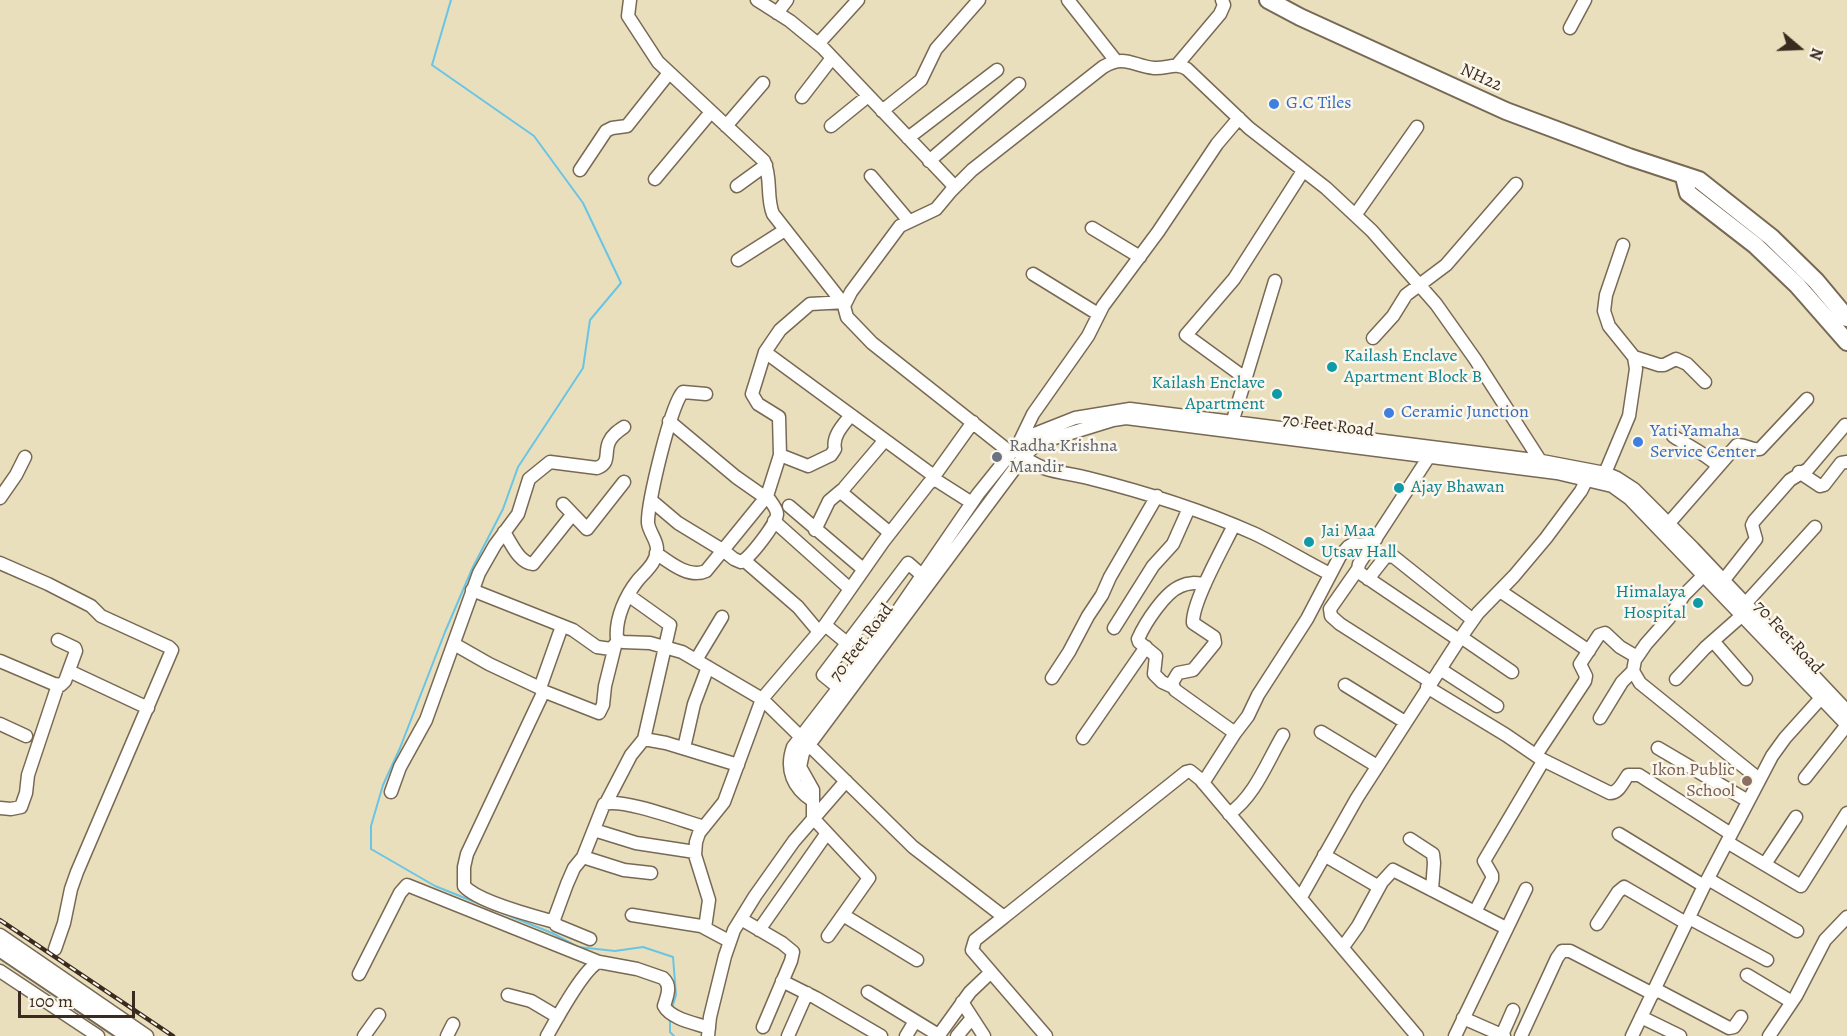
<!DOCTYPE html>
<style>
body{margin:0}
#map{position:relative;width:1847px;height:1036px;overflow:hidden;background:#eadfbc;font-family:Alegreya,serif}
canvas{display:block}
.north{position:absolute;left:1769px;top:18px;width:60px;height:60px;-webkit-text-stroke:4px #fbf7ec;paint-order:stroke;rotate:109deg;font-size:16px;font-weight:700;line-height:24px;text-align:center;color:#3b2a1e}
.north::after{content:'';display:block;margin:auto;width:21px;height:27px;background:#3b2a1e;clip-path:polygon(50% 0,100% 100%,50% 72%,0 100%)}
.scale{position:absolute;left:18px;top:991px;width:117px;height:27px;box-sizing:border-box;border:3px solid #3b2a1e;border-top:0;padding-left:8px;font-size:18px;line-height:21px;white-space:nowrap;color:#3b2a1e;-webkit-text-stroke:4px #fbf7ec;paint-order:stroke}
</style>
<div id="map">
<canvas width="1847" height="1036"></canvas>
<div class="north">N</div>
<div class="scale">100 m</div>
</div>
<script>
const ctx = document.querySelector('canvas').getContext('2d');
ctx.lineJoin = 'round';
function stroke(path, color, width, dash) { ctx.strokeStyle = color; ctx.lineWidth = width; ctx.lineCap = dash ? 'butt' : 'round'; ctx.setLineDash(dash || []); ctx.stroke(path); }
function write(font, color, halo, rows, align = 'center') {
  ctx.font = font + ' Alegreya,serif'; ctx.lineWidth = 5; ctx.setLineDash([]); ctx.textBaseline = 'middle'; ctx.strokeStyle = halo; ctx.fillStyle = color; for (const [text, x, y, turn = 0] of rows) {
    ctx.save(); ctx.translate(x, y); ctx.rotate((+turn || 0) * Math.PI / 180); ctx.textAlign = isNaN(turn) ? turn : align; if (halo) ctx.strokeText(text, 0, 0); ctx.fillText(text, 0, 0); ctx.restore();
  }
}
stroke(new Path2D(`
 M 451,0 L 432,65 L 534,136 L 583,203 L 621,283 L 590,320 L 583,368 L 518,467 L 503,509 L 472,569 L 445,632 L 400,748 L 383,785 L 371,826 L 371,849 L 435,886 L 552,933 L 578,947 L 615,951 L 643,947 L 673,957 L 676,995 L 672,1008
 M 670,1020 L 670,1032 L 674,1036`), '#68c5e6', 2);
const minor = new Path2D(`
 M 630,0 L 628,16 L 658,62 L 764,161 C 772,178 766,197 773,214 L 842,302
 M 757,0 L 790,21 L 823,48 L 955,187
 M 1068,0 L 1116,61
 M 777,13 L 787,0
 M 1570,28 L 1585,0
 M 818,44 L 858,0
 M 1177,65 L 1220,14 L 1224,5 L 1222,0
 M 802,97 L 832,58
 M 882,111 L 921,80 L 936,49 L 979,0
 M 726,126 L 763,83
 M 831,126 L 868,96
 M 908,138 L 997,70
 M 929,161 L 1019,84
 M 580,170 L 606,131 L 612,128 L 627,126 L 669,73
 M 871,176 L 909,221
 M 655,179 L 711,112
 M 737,186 L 766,165
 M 1356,214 L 1417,127
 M 1092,228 L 1140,257
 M 738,260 L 785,230
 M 1033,274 L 1098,314
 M 1373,338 L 1393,316 L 1406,295 L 1446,265 L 1516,184
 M 765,352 L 934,476
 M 1634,357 L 1659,365 L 1664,365 L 1676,359 L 1687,364 L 1705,382
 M 1245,378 L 1186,335 L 1234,279 L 1303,171
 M 706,394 L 683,392 C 671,403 647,505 648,523 C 649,532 657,540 657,549 C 657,562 646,571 638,580 C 626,595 615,618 617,639 L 623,642 L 650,643 L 682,652 L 762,699 L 913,847 L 1004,917 L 975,940 L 972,950 L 1046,1036
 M 669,421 L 736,477 L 766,498
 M 1232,423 L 1275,281
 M 1673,436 C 1688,446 1706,454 1718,466
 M 885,440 L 845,487 L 842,493 L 890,533
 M 1019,443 L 1033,414 L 1088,336 L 1103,306 L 1158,232 L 1217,144 L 1239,118
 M 1432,452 L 1359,564 L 1358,569 L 1360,573 L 1459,640
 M 1011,453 L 872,343 L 847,317 L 844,306 L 851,292 L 900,226 L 936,209 L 951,191 L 972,170 L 1103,67 C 1125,54 1133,66 1154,68 C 1167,69 1175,62 1187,69 L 1249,128 L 1326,188 L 1372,231 L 1436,304 L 1475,359 L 1543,465
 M 1020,453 C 1038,472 1064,472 1088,478 C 1144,492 1199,509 1253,533 C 1279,545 1304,561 1330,574
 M 780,455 L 808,466 L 831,455 L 835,449 C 832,436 843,425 851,415
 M 1799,472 L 1820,486 L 1824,485 L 1841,463 L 1847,462
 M 1605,473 L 1629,416 L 1636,369 L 1634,357 L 1609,326 L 1604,311 L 1606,295 L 1623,245
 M 930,482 L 973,422
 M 0,498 L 16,475 L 25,457
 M 652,501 L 678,523 L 724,551 L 734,559 L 741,562 C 750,558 777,523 777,514 C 777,508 770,501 767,496
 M 563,504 L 587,529 L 624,482
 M 789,506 L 863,569
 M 774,521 L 850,589
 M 1669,523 L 1737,445 C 1746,444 1752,451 1760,449 L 1807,399
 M 1234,525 C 1224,546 1192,602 1193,623 L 1214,637 L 1215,643 L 1193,670 L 1178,673 L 1172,683 L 1175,690 L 1235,733
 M 815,530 L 829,501 L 842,490
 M 504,532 C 511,543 519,563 533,564 L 572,515
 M 656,553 C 669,562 689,579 706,571 L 767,496 L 780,455 L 779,417 L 758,404 L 752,394 L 765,352 L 780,330 L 810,304 L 846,302
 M 745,561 L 798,607 L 819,632
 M 0,563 L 48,584 L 91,606 L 101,616 L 169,647 L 172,650 L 77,872 L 71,889 L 64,923 L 55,949
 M 1358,569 L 1330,609 L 1331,616 L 1340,624 L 1431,682
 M 1704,575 L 1684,595 L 1669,618 L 1646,644 L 1635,660 L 1633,671 L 1640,683 L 1759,779
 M 1368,579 L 1386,556 L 1394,557 L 1473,620
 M 1723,581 L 1756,539 L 1752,525 L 1754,521 L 1790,480 L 1808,469 L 1845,425
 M 472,590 L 573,630 L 597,647 L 611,649 L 619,640
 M 1500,591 L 1589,651
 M 628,595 L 670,625 L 644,739
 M 1745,604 L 1815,527
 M 825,625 L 847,643
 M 1114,628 L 1153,566 L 1173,544 L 1189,508
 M 1461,637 L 1512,672
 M 1713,641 L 1746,679
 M 454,644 L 489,664 L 540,688 L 543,693 L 467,854 L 464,867 L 464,886 C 478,902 533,916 555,922
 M 696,660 L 722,617
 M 0,661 L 54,684 L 61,685 L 65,681 L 76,651 L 75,648 L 58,640
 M 1440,669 L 1497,706
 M 69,671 L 148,708
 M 1052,678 L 1069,652 L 1088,616 L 1102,595 L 1110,577 L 1157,496
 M 1676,679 L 1705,648 L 1747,611
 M 1345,685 L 1405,722
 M 1173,687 L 1162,682 L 1154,674 L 1156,656 L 1139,642 L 1138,639 C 1145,623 1165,592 1181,586 C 1189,582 1196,583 1205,584
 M 1427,687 L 1506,735 L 1541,759 L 1542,763 L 1484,861 L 1492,875 L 1492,879 L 1475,912
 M 540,688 L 562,626
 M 839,688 L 823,675 L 908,563 L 923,576
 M 543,691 L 599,713 L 603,705 L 605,686 L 615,646
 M 1600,718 L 1622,682 L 1633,671
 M 0,724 L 26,736
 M 1321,732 L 1377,766
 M 1083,738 L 1146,647
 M 684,748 L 694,704 L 708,667
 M 1658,748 L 1748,801
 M 1536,755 L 1585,681 L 1586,676 L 1580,664 L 1599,635 L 1605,633 L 1620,647 L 1637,657
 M 1541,759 L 1610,793 C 1619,793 1623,782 1628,775 L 1639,775 L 1731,834
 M 1805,778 L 1847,725
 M 1203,783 L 1235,733 L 1248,716 L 1258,695 L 1307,619 L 1340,556 L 1348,547 L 1353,544 L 1363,545 L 1376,539
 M 391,792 L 400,767 L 426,720 L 479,573 L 495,545 L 518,514 L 529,479 L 550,462 L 597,468 C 611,463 604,453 609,442 C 612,435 618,431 624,427
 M 813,801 C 793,788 785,770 793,747 L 897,612 L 978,494 L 1019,443 L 1032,435 L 1075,418 L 1130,409 L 1542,461 L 1605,473 L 1617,478 L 1634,489 L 1693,548 L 1847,711
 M 606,803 L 631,755 L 644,739 L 666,743 L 738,765
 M 0,808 L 11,809 L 21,807 L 26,793 L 28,775 L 58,685
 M 1229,814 C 1255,796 1267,762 1283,735
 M 594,830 L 636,843 L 695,852
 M 1619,834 L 1704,886
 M 1410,839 L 1433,854 L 1434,863 L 1432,890
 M 1727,842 L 1801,886 L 1847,813
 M 1324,855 L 1379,887
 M 583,857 L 624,870 L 651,873
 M 1765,864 L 1796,817
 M 1708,879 L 1797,931
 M 1301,897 L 1357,798 L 1459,640 L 1478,613 L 1514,576 L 1546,538 L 1581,491 L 1590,473
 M 632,915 L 701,926 L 729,941
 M 843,915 L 917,960
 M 1004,917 L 1186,772 L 1190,771 L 1200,779 L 1417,1036
 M 1689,918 L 1767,960
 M 741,919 L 782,943 L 793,952 L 791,961 L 763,1027
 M 1597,924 L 1618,892 L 1624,887 L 1686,923
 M 705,928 L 709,900 L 695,855 L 696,842 L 699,833 L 724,802 L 762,699 L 825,625 L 883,542 L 929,483 L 935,480 L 939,482 L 972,503
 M 759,930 L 827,833
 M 0,935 L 147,1036
 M 828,936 L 869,878 L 813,818 L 813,790 L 800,767 L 803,753 L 1024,456 L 1034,447 L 1048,440 L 1113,420 L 1126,418 L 1557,473 L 1612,486 L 1630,499 L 1847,725
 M 590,939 L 556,925 L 554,919 L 556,914 L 567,884 L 574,868 L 583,857 L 604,804 C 623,798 683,821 704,827
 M 1343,947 L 1358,926 L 1382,882 L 1393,870 L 1506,928
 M 0,971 L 98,1036
 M 359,974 L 400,893 L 407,885 L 599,962
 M 1747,975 L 1792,1002
 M 782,981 L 816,998 L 881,1036
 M 1655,989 L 1729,1028 L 1734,1027 L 1741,1017
 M 868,992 L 940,1036
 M 508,995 L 531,1001 L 558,1017
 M 962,1002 L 984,1036
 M 1641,1017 L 1680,1036
 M 1463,1018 L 1504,1036
 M 939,1035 L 970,992 L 990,973
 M 1502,1035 L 1513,1010
 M 364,1036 L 379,1015
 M 447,1036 L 453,1024
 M 547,1036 C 556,1020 584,968 599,962 L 637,969 L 663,978 C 672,986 667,996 664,1006 C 671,1019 695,1023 709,1028
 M 708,1036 L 710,1017 L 725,956 L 734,930 L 755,896 L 794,841 L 846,781
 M 788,1036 L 807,993
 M 906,1036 L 915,1021
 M 957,1036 L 972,1018
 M 1455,1036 L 1526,889
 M 1521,1036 L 1557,958 L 1562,951 L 1570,951 L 1653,994
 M 1632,1036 L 1704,886 L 1772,756 L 1785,738 L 1821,698
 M 1769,1036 L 1796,996 L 1825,940 L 1847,917`);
const highway = new Path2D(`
 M 1268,0 L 1300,17 L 1506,111 L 1629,157 L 1699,180 L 1771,237 L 1816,281 L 1847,318
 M 1684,177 L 1688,193 L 1755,245 L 1797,285 L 1847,342
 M 0,948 L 130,1036`);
stroke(minor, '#786955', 15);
stroke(highway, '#786955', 20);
stroke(minor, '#fff', 12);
stroke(highway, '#fff', 16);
const rail = new Path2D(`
 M 0,920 L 173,1036`);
stroke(rail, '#3b2a1e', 4.5);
stroke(rail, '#fbf7ec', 2, [7]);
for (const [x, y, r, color] of [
 [1274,104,6,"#3f7fe0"],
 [1332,367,6,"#0f9aa8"],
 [1277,394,6,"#0f9aa8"],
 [1389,413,6,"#3f7fe0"],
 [1638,442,6,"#3f7fe0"],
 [997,457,6,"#6b7280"],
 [1399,488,6,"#0f9aa8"],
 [1309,542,6,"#0f9aa8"],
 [1698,603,6,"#0f9aa8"],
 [1747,781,6,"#8d6e63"]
]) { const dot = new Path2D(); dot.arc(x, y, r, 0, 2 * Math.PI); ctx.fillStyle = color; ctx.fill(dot); stroke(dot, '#fbf7ec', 2); }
write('18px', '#3b2a1e', '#fbf7ec', [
 ["NH22",1481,78,24],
 ["70 Feet Road",1328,426,7],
 ["70 Feet Road",1788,638,47],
 ["70 Feet Road",862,643,-53]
]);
write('18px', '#366cbe', '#fbf7ec', [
 ["G.C Tiles",1286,104],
 ["Ceramic Junction",1401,413],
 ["Yati Yamaha",1650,432],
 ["Service Center",1650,453]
], 'left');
write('18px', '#0d838f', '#fbf7ec', [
 ["Kailash Enclave",1344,357],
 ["Apartment Block B",1344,378],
 ["Kailash Enclave",1265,384,"right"],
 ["Apartment",1265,405,"right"],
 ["Ajay Bhawan",1411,488],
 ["Jai Maa",1321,532],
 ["Utsav Hall",1321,553],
 ["Himalaya",1686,593,"right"],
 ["Hospital",1686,614,"right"]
], 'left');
write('18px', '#5b616d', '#fbf7ec', [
 ["Radha Krishna",1009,447],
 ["Mandir",1009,468]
], 'left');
write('18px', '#785e54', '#fbf7ec', [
 ["Ikon Public",1735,771],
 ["School",1735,792]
], 'right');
</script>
